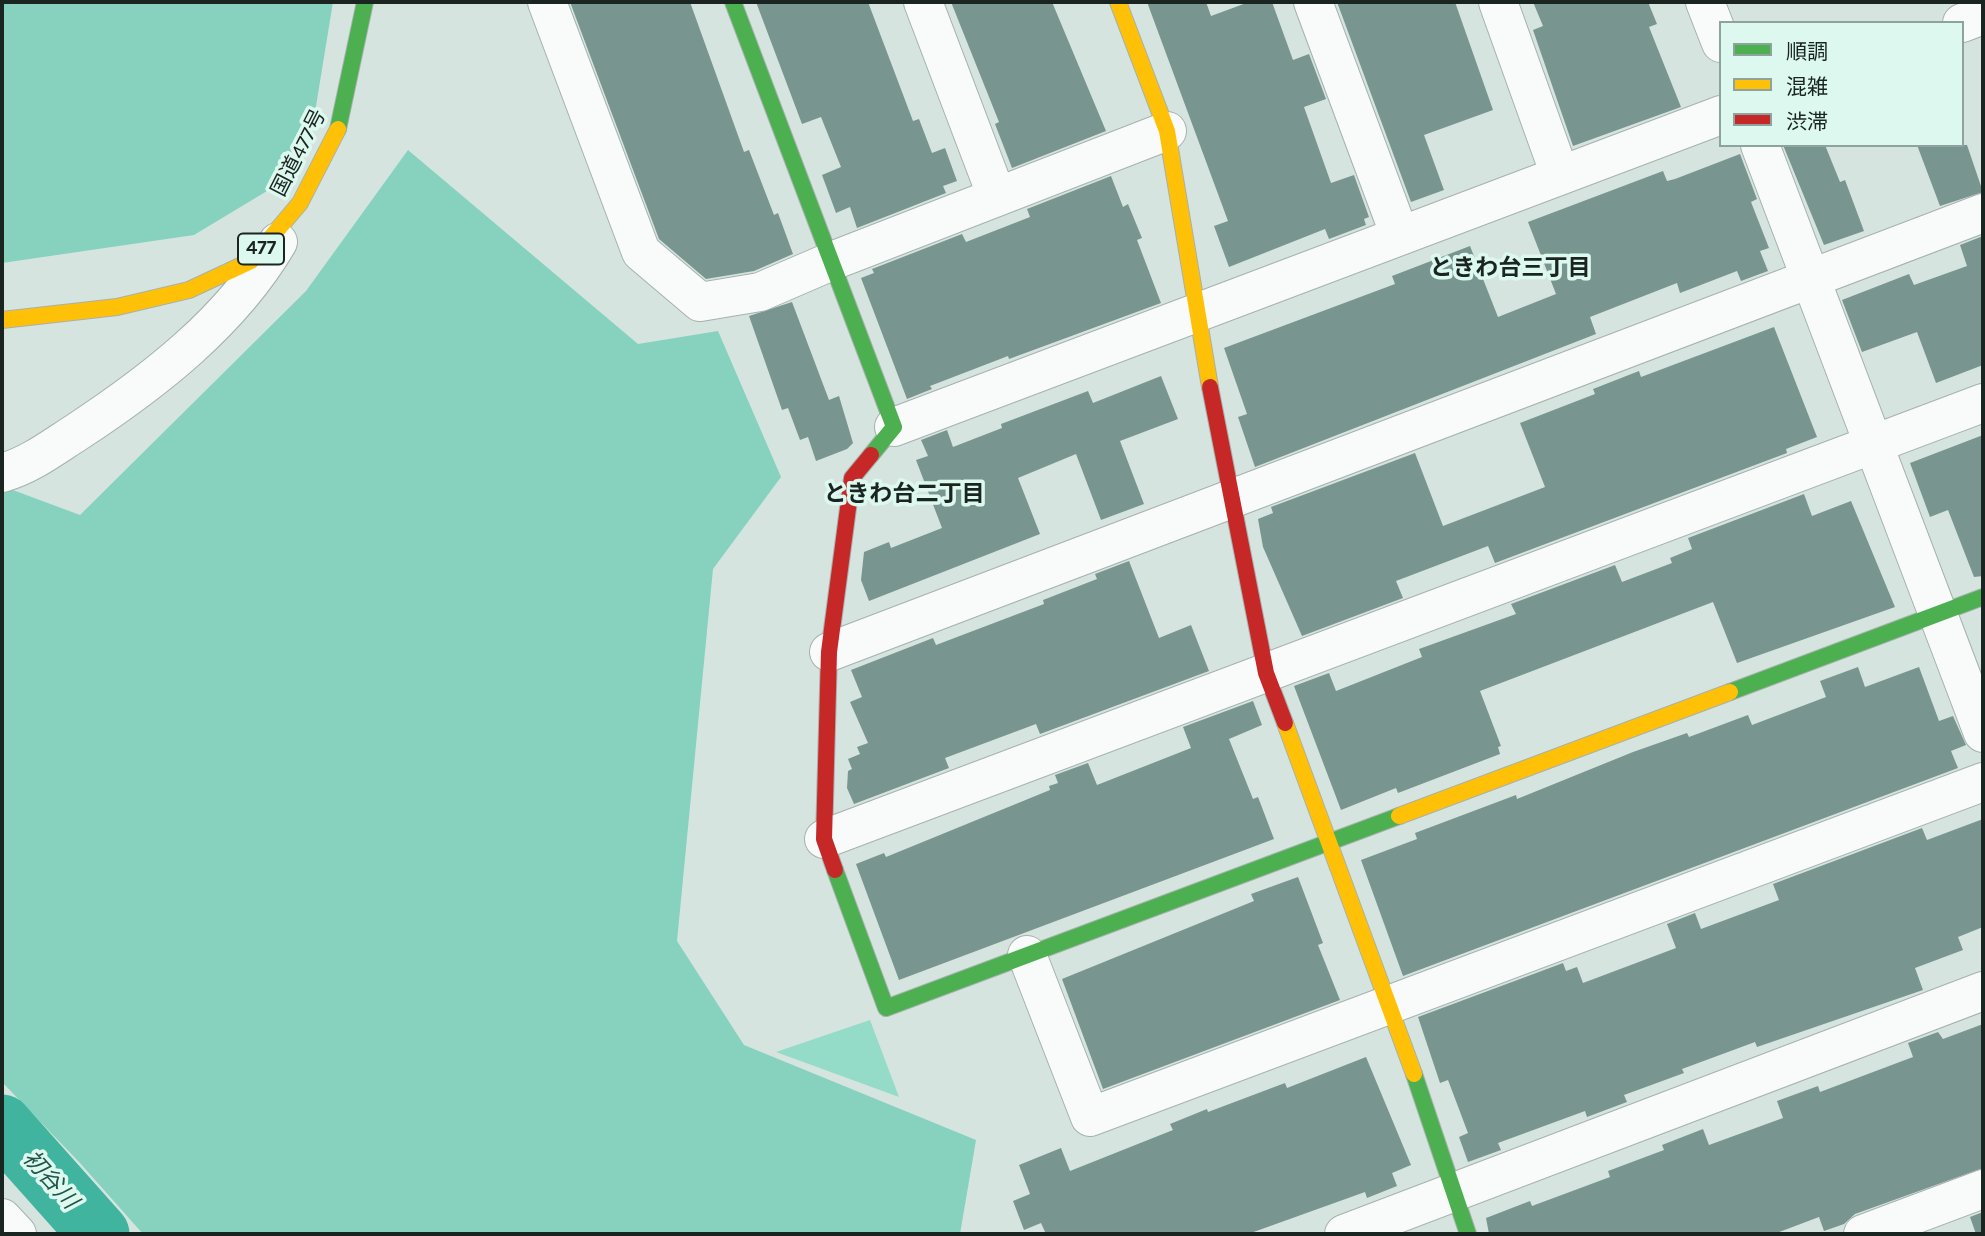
<!DOCTYPE html>
<meta charset="utf-8">
<style>
body{margin:0}
#map{position:relative;width:1985px;height:1236px;overflow:hidden;background:#d5e4df;font-family:Karla,"Noto Sans JP",sans-serif}
canvas{display:block}
.frame{position:absolute;inset:0;border:4px solid #1a2421;pointer-events:none}
.legend{position:absolute;left:1719px;top:21px;width:245px;height:126px;box-sizing:border-box;background:#dcf8ef;border:2px solid #8ea39d;margin:0;padding:9px 12px;list-style:none;font-size:21px;color:#1a2421}
.legend li{display:flex;align-items:center;gap:14px;height:35px}
.legend b{width:35px;border:2px solid #8ea39d}
</style>
<div id="map">
<canvas width="1985" height="1236"></canvas>
<div class="frame"></div>
<ul class="legend">
<li><b style="height:9px;background:#4caf50"></b>順調</li>
<li><b style="height:9px;background:#ffc107"></b>混雑</li>
<li><b style="height:9px;background:#c62828"></b>渋滞</li>
</ul>
</div>
<script>
const ctx = document.querySelector('canvas').getContext('2d');
ctx.lineJoin = 'round';
function fillPath(path, color) { ctx.fillStyle = color; ctx.fill(path, 'evenodd'); }
function stroke(path, color, width, dash) { ctx.strokeStyle = color; ctx.lineWidth = width; ctx.lineCap = dash ? 'butt' : 'round'; ctx.setLineDash(dash || []); ctx.stroke(path); }
function write(font, color, halo, rows, align = 'center') {
  ctx.font = font + ' Karla,"Noto Sans JP",sans-serif'; ctx.lineWidth = 7; ctx.setLineDash([]); ctx.textBaseline = 'middle'; ctx.strokeStyle = halo; ctx.fillStyle = color; for (const [text, x, y, turn = 0] of rows) {
    ctx.save(); ctx.translate(x, y); ctx.rotate((+turn || 0) * Math.PI / 180); ctx.textAlign = isNaN(turn) ? turn : align; if (halo) ctx.strokeText(text, 0, 0); ctx.fillText(text, 0, 0); ctx.restore();
  }
}
fillPath(new Path2D(`
 M 870,1020 L 899,1097 L 776,1052 Z`), '#94dbc8');
fillPath(new Path2D(`
 M 2,2 L 333,2 L 316,106 L 282,182 L 194,235 L 2,263 Z
 M 408,150 L 638,344 L 718,331 L 781,477 L 713,569 L 677,941 L 744,1045 L 976,1140 L 960,1234 L 143,1234 L 80,1163 L 2,1082 L 2,486 L 80,515 L 306,291 Z`), '#86d2bf');
stroke(new Path2D(`
 M 2,1125 L 99,1234`), '#40b49e', 61);
fillPath(new Path2D(`
 M 570,2 L 690,2 L 744,152 L 749,150 L 774,215 L 778,213 L 793,254 L 754,271 L 706,279 L 659,239 Z
 M 756,2 L 868,2 L 913,121 L 919,119 L 932,153 L 945,148 L 957,181 L 943,186 L 946,193 L 857,228 L 850,207 L 836,213 L 822,175 L 841,167 L 821,117 L 802,124 Z
 M 951,2 L 1052,2 L 1106,131 L 1012,168 L 995,124 L 999,122 Z
 M 1147,2 L 1206,2 L 1211,16 L 1249,2 L 1272,2 L 1293,60 L 1309,54 L 1326,99 L 1304,107 L 1331,183 L 1354,175 L 1369,217 L 1364,219 L 1366,225 L 1329,239 L 1325,229 L 1229,267 L 1214,226 L 1228,221 Z
 M 1337,2 L 1455,2 L 1493,110 L 1424,135 L 1444,190 L 1411,202 Z
 M 1533,2 L 1648,2 L 1657,24 L 1649,27 L 1681,107 L 1573,146 L 1533,30 L 1543,26 Z
 M 1783,145 L 1825,145 L 1840,182 L 1845,180 L 1864,231 L 1824,245 Z
 M 1917,145 L 1967,145 L 1983,192 L 1940,206 Z
 M 1740,154 L 1757,199 L 1751,202 L 1769,248 L 1760,251 L 1768,271 L 1741,281 L 1737,271 L 1680,293 L 1677,283 L 1590,317 L 1596,334 L 1255,467 L 1238,417 L 1247,414 L 1224,348 L 1395,284 L 1392,276 L 1470,246 L 1498,317 L 1556,294 L 1528,222 L 1663,171 L 1667,181 L 1675,179 Z
 M 1111,176 L 1123,207 L 1128,204 L 1142,238 L 1137,240 L 1161,303 L 1009,359 L 1008,356 L 930,386 L 932,389 L 907,399 L 861,278 L 874,273 L 872,269 L 962,234 L 966,242 L 1030,217 L 1027,209 Z
 M 1983,236 L 1983,365 L 1936,383 L 1917,332 L 1862,352 L 1842,300 L 1909,274 L 1914,285 L 1967,266 L 1960,245 Z
 M 792,302 L 829,400 L 839,396 L 853,443 L 847,449 L 816,461 L 808,437 L 800,440 L 788,408 L 782,410 L 749,316 Z
 M 1774,327 L 1817,437 L 1786,449 L 1787,453 L 1495,563 L 1488,546 L 1396,581 L 1403,598 L 1302,636 L 1263,547 L 1258,519 L 1273,513 L 1271,507 L 1415,453 L 1443,526 L 1545,487 L 1520,423 L 1595,394 L 1593,389 L 1639,371 L 1641,377 Z
 M 1161,376 L 1178,419 L 1120,441 L 1144,504 L 1101,520 L 1076,454 L 1018,478 L 1040,534 L 869,601 L 861,580 L 864,552 L 889,542 L 891,548 L 942,528 L 916,460 L 928,456 L 921,440 L 947,430 L 953,447 L 1002,428 L 1001,424 L 1088,391 L 1093,403 Z
 M 1983,435 L 1983,576 L 1974,577 L 1948,510 L 1930,517 L 1910,463 Z
 M 1804,494 L 1812,516 L 1851,501 L 1895,607 L 1737,663 L 1713,602 L 1480,691 L 1501,746 L 1498,747 L 1500,754 L 1398,793 L 1396,788 L 1341,810 L 1294,686 L 1329,673 L 1336,691 L 1422,657 L 1419,649 L 1516,614 L 1511,604 L 1615,565 L 1622,582 L 1672,563 L 1670,558 L 1692,549 L 1688,538 Z
 M 1129,561 L 1159,638 L 1191,625 L 1209,671 L 1040,734 L 1036,724 L 945,758 L 949,768 L 854,804 L 847,788 L 848,771 L 852,769 L 848,759 L 860,754 L 857,747 L 868,743 L 850,702 L 862,697 L 851,670 L 933,638 L 936,645 L 1044,604 L 1043,600 L 1097,579 L 1095,574 Z
 M 1858,667 L 1865,687 L 1919,667 L 1939,721 L 1953,716 L 1966,745 L 1951,751 L 1958,768 L 1403,976 L 1361,860 L 1417,839 L 1415,833 L 1516,795 L 1517,799 L 1633,752 L 1687,733 L 1689,737 L 1748,715 L 1752,725 L 1826,697 L 1820,681 Z
 M 1253,701 L 1262,725 L 1229,739 L 1253,799 L 1258,797 L 1274,839 L 899,980 L 856,864 L 884,853 L 886,857 L 1050,790 L 1049,786 L 1058,783 L 1055,775 L 1088,763 L 1097,785 L 1191,748 L 1183,727 Z
 M 1983,819 L 1983,927 L 1958,937 L 1963,950 L 1915,968 L 1923,990 L 1757,1047 L 1755,1042 L 1682,1069 L 1684,1073 L 1624,1095 L 1627,1102 L 1587,1117 L 1585,1111 L 1498,1143 L 1501,1150 L 1468,1162 L 1459,1137 L 1468,1133 L 1448,1080 L 1440,1083 L 1418,1017 L 1563,963 L 1566,971 L 1577,967 L 1583,983 L 1676,948 L 1667,924 L 1695,913 L 1701,929 L 1779,900 L 1773,884 L 1922,828 L 1927,840 Z
 M 1298,877 L 1323,943 L 1318,945 L 1340,1000 L 1103,1089 L 1062,979 L 1254,901 L 1251,894 Z
 M 1983,1024 L 1983,1168 L 1855,1214 L 1844,1224 L 1824,1231 L 1819,1217 L 1774,1234 L 1489,1234 L 1486,1218 L 1530,1201 L 1532,1206 L 1610,1177 L 1608,1171 L 1664,1150 L 1662,1145 L 1703,1129 L 1709,1145 L 1783,1118 L 1777,1101 L 1818,1086 L 1820,1092 L 1913,1057 L 1908,1043 L 1938,1032 L 1943,1039 Z
 M 1366,1057 L 1411,1165 L 1392,1173 L 1397,1186 L 1367,1198 L 1365,1192 L 1248,1234 L 1046,1234 L 1041,1223 L 1024,1230 L 1013,1201 L 1030,1194 L 1019,1165 L 1061,1148 L 1070,1171 L 1173,1130 L 1170,1124 L 1207,1109 L 1208,1112 L 1285,1083 L 1287,1088 Z
 M 1983,1212 L 1983,1234 L 1976,1234 L 1970,1217 Z`), '#79958f');
const street = new Path2D(`
 M 547,2 L 641,252 L 700,302 L 760,292 L 832,261 L 1167,131
 M 923,2 L 997,197
 M 1313,2 L 1400,236
 M 1498,2 L 1560,175
 M 1705,2 L 1721,43
 M 1962,23 L 1983,15
 M 1760,145 L 1983,733
 M 894,427 L 1721,115
 M 2,473 C 30,465 52,448 77,432 C 153,382 231,322 278,242
 M 829,652 L 1983,213
 M 824,839 L 1983,403
 M 1027,955 L 1090,1117 L 1983,782
 M 2,1218 L 17,1234
 M 1344,1234 L 1983,991
 M 1863,1234 L 1983,1189`);
const fast = new Path2D(`
 M 733,2 L 894,427 L 871,455
 M 338,129 L 365,2
 M 1730,692 L 1983,597
 M 835,870 L 886,1008 L 1399,816
 M 1414,1074 L 1468,1234`);
const slow = new Path2D(`
 M 1118,2 L 1167,131 L 1210,387
 M 2,320 L 117,307 L 189,290 L 251,261 L 300,203 L 338,129
 M 1285,723 L 1414,1074
 M 1399,816 L 1730,692`);
const jam = new Path2D(`
 M 1210,387 L 1266,673 L 1285,723
 M 835,870 L 824,839 L 829,652 L 852,478 L 871,455`);
stroke(street, '#a6b1ae', 40);
stroke(fast, '#a6b1ae', 18);
stroke(slow, '#a6b1ae', 18);
stroke(jam, '#a6b1ae', 18);
stroke(street, '#f9fbfa', 38);
stroke(fast, '#4caf50', 16);
stroke(slow, '#ffc107', 16);
stroke(jam, '#c62828', 16);
for (const [x, y, w] of [
 [261,249,46]
]) { const box = new Path2D(); box.roundRect(x - w / 2, y - 15.5, w, 31, 5); ctx.fillStyle = '#dcf8ef'; ctx.fill(box); stroke(box, '#1a2421', 2); }
write('bold 19px', '#1a2421', null, [
 ["477",261,249]
]);
write('21px', '#1a2421', '#dcf8ef', [
 ["国道477号",299,153,-63]
]);
write('bold 23px', '#1a2421', '#dcf8ef', [
 ["ときわ台三丁目",1510,268],
 ["ときわ台二丁目",904,494]
]);
write('italic 23px', '#205447', '#dcf8ef', [
 ["初谷川",50,1180,48]
]);
</script>
